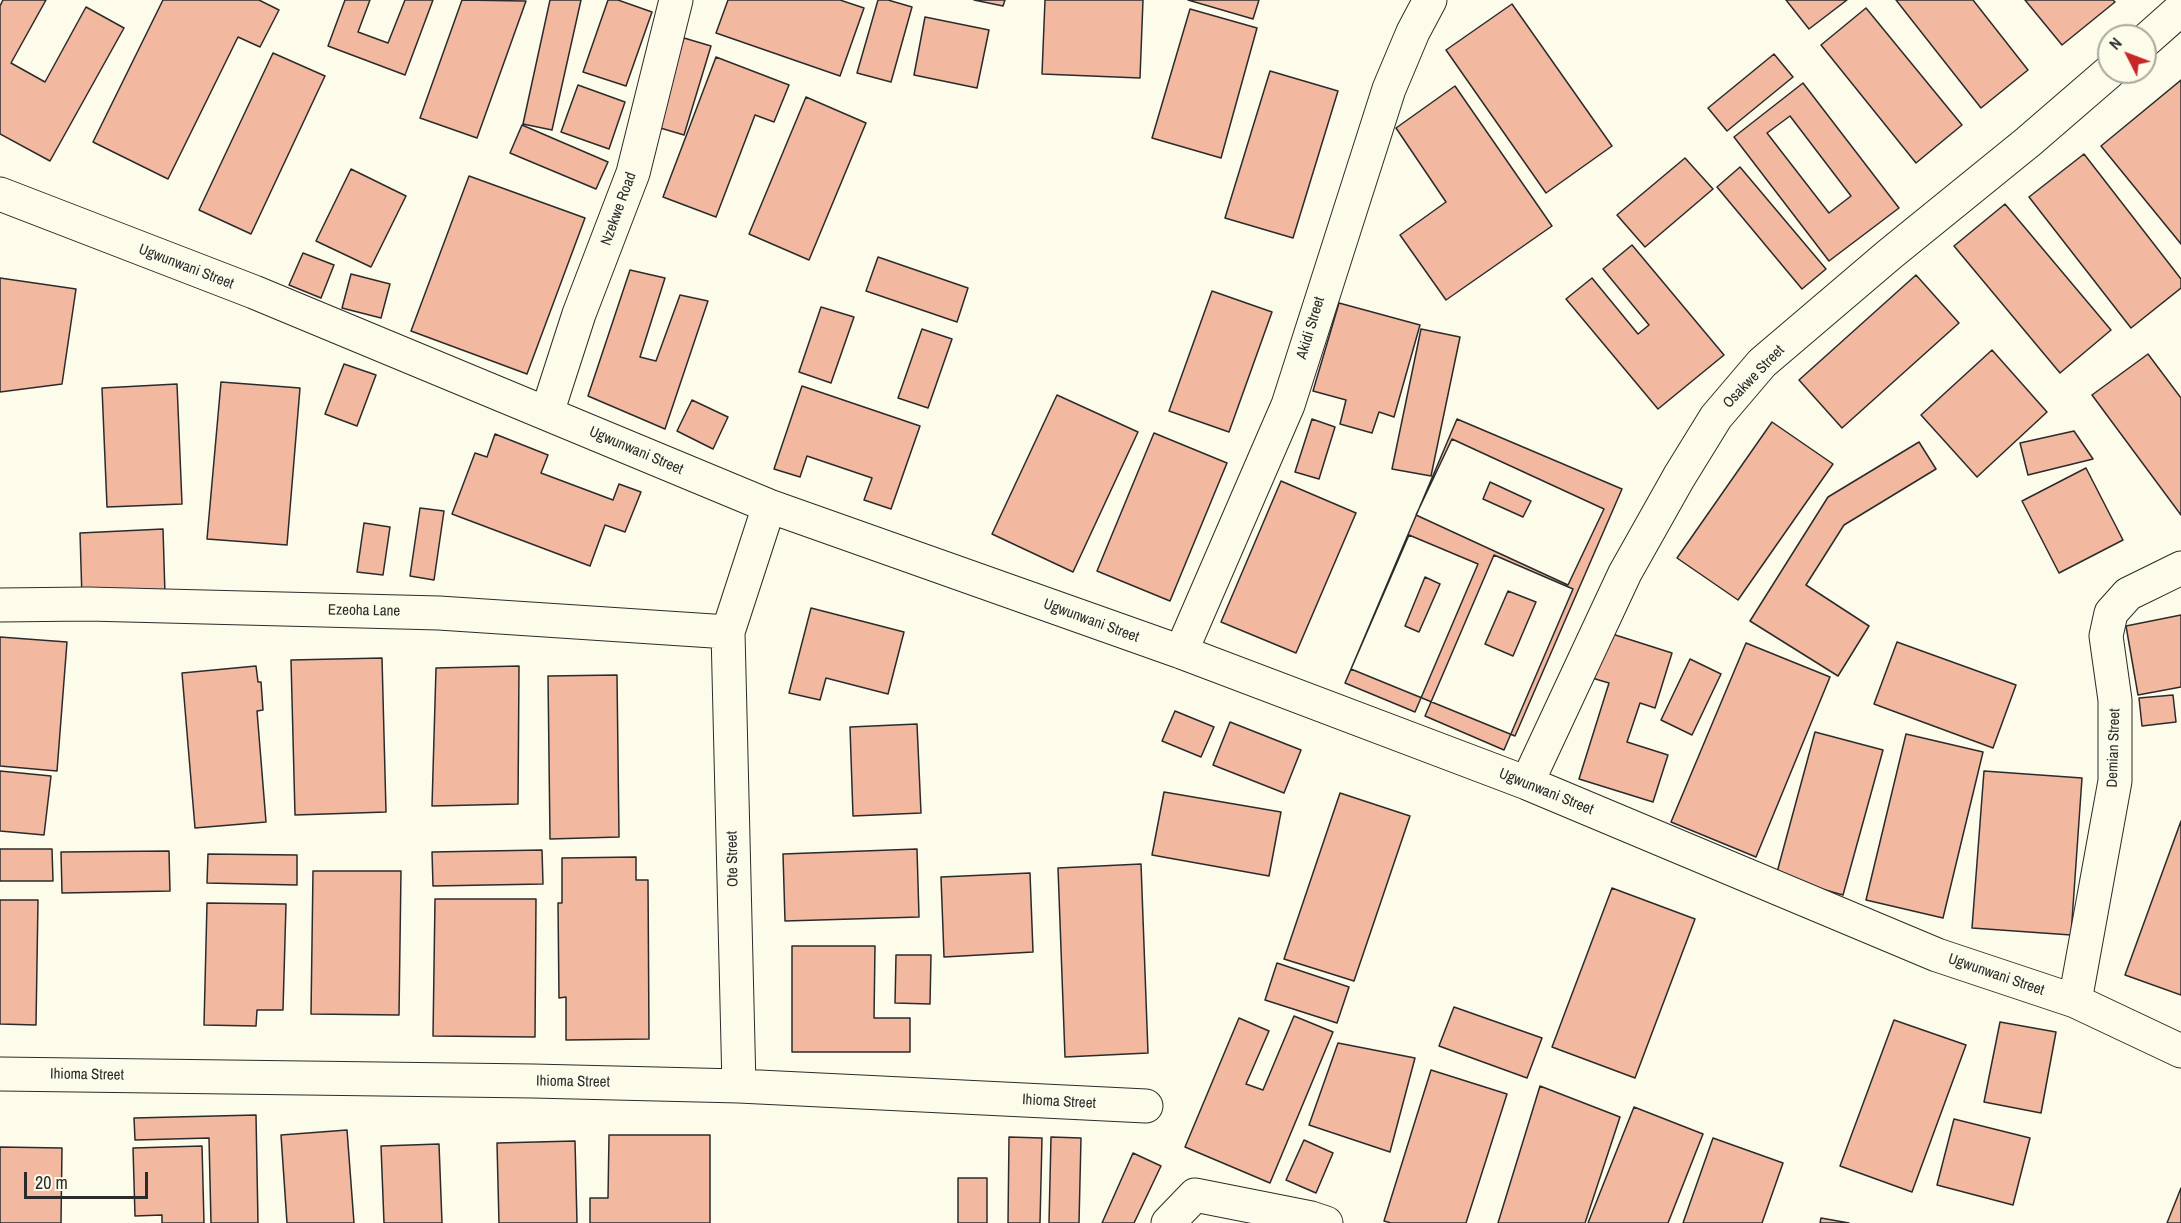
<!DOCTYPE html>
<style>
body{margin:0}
#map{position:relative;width:2181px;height:1223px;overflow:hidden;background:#fdfbea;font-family:"Archivo Narrow",sans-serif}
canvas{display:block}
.north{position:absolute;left:2097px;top:24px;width:60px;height:60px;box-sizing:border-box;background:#fdfbea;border:2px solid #a9a89e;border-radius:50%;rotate:312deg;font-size:16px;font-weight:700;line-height:24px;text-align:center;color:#2b2b2b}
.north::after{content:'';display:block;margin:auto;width:21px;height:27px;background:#c62828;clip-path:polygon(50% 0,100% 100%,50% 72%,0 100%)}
.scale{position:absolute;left:24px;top:1172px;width:124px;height:27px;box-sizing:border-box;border:3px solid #2b2b2b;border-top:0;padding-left:8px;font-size:18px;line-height:21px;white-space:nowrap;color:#2b2b2b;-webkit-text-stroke:4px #fdfbea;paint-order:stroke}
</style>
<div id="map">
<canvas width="2181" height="1223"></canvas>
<div class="north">N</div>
<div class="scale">20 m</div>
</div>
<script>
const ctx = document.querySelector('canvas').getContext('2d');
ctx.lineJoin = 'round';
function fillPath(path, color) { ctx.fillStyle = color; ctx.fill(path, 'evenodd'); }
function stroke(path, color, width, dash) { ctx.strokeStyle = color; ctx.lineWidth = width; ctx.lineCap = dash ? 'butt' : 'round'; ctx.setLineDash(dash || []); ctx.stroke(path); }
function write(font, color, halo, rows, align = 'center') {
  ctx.font = font + ' "Archivo Narrow",sans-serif'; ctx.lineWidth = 4.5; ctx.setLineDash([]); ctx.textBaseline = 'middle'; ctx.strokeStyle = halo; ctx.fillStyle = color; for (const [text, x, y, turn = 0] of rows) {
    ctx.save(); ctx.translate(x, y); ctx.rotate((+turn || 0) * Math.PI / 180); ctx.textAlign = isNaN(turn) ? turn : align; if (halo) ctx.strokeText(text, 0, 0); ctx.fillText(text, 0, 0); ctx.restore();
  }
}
const building = new Path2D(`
 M 3,0 L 46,0 L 11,63 L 45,82 L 86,7 L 124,28 L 50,161 L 0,134 L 0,6 Z
 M 163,0 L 259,0 L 279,10 L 260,47 L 238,37 L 168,179 L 93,142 Z
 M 345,0 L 370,0 L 358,32 L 388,43 L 405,0 L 433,0 L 405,75 L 328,46 Z
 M 462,0 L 526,1 L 477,138 L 420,118 Z
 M 550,0 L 581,0 L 552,130 L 523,124 Z
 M 608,0 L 618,0 L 652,12 L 626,86 L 583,72 Z
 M 728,0 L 840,0 L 864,8 L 840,76 L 716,33 Z
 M 878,0 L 888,0 L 912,7 L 891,82 L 857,73 Z
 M 974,0 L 1005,0 L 1003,6 Z
 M 1045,0 L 1143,0 L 1140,78 L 1042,74 Z
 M 1188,0 L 1259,0 L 1253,19 Z
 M 1786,0 L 1847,0 L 1809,29 Z
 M 1896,0 L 1973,0 L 2028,70 L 1981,108 Z
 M 2025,0 L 2113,0 L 2115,2 L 2062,45 Z
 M 1512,4 L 1612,146 L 1546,193 L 1446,50 Z
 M 1866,8 L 1962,125 L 1916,163 L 1821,45 Z
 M 1190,9 L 1257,28 L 1221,158 L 1152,138 Z
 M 925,17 L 989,30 L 977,88 L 914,75 Z
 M 684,38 L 711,46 L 684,135 L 657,127 Z
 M 273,53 L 325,76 L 251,234 L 199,210 Z
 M 1774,54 L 1793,77 L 1727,131 L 1708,108 Z
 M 716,57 L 789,85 L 774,122 L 755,115 L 716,217 L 663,197 Z
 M 1270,71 L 1338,91 L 1293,238 L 1225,218 Z
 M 2181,80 L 2181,244 L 2101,146 Z
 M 1803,83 L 1899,208 L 1829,261 L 1734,137 ZM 1790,116 L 1851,196 L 1829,213 L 1767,133 Z
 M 578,85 L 625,102 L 609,149 L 561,132 Z
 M 1455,86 L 1552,226 L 1446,300 L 1400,235 L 1446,202 L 1396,128 Z
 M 806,97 L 866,123 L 809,260 L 749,234 Z
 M 522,125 L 608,162 L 596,189 L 510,153 Z
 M 2084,154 L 2181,279 L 2181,288 L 2131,328 L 2029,197 Z
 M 1685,158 L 1713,189 L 1645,247 L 1617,215 Z
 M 1740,167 L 1826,269 L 1802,289 L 1717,187 Z
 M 351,169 L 406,196 L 371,267 L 316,241 Z
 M 469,176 L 585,218 L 527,374 L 411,331 Z
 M 2005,204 L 2111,330 L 2060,373 L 1954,246 Z
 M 1632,245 L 1724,355 L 1658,409 L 1566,299 L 1592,278 L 1638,334 L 1649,325 L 1603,269 Z
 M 303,253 L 334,265 L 321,298 L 289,285 Z
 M 878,257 L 968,288 L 957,322 L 866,291 Z
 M 630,270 L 665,278 L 640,357 L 656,361 L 680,295 L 708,301 L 665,429 L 588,396 Z
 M 351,274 L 390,284 L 381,318 L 342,308 Z
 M 1916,275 L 1959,323 L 1842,428 L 1799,380 Z
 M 0,278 L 76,289 L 62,384 L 0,392 Z
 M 1212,291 L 1272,312 L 1229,432 L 1169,411 Z
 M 1339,303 L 1420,325 L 1394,417 L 1379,412 L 1372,433 L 1340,424 L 1346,400 L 1313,391 Z
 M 821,307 L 854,317 L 831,383 L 799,372 Z
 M 922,329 L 952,339 L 928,408 L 898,398 Z
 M 1421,329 L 1460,337 L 1431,476 L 1392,469 Z
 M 1992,350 L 2047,412 L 1977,477 L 1921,415 Z
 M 2148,354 L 2181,398 L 2181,515 L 2092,395 Z
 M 344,364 L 376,375 L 357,426 L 325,414 Z
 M 221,382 L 300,388 L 287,545 L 207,539 Z
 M 177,384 L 182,504 L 107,507 L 102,388 Z
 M 802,386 L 920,426 L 891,509 L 864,500 L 872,478 L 807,456 L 800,477 L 774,469 Z
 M 1057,395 L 1138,432 L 1073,572 L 992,534 Z
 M 692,400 L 728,417 L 713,449 L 677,431 Z
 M 1312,419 L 1335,427 L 1319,479 L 1295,472 Z
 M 1457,419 L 1622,489 L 1515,736 L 1351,669 Z
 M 1772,422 L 1833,464 L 1738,600 L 1677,558 Z
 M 2074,431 L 2093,459 L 2028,475 L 2020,443 Z
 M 1154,433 L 1227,463 L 1170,601 L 1097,571 Z
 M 495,434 L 548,455 L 541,473 L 613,500 L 619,484 L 641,492 L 625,532 L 605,525 L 590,566 L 452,514 L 475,453 L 487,457 Z
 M 1452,439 L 1604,509 L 1568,585 L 1416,515 ZM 1490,482 L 1531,501 L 1523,517 L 1483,499 Z
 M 1919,442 L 1936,469 L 1844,525 L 1806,585 L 1869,626 L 1838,676 L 1750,621 L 1828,497 Z
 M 2086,468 L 2123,540 L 2059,573 L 2022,501 Z
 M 1281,481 L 1356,513 L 1296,653 L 1221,622 Z
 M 420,508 L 444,511 L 434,580 L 410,576 Z
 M 364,523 L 390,527 L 383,575 L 357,572 Z
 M 163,529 L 165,595 L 82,599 L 80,533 Z
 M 1409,535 L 1478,564 L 1415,712 L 1345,683 ZM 1425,577 L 1440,584 L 1419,632 L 1405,626 Z
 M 1494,555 L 1573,589 L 1504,750 L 1425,716 ZM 1508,591 L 1536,602 L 1513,656 L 1485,644 Z
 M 811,608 L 904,632 L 888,694 L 826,678 L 820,700 L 789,693 Z
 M 2181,615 L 2181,687 L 2138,695 L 2126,626 Z
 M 1606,632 L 1672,653 L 1655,708 L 1640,703 L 1627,742 L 1668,755 L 1653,802 L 1579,779 L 1609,683 L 1592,678 Z
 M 0,637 L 67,642 L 57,771 L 0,766 Z
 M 1897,642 L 2016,685 L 1993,748 L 1874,704 Z
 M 1746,643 L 1830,677 L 1756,857 L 1671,822 Z
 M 382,658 L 386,812 L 295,815 L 291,660 Z
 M 1690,659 L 1721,674 L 1692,735 L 1661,720 Z
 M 256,666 L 258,682 L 261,682 L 263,710 L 257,711 L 266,822 L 195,828 L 182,673 Z
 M 519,666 L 518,804 L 432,806 L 436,668 Z
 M 617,675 L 619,837 L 550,839 L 548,676 Z
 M 2173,695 L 2176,722 L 2142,726 L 2139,698 Z
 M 1175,711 L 1214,727 L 1201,757 L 1162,741 Z
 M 1230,722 L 1301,750 L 1284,793 L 1213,765 Z
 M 917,724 L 921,813 L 853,816 L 850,727 Z
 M 1815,732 L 1883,750 L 1843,895 L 1776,876 Z
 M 1906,734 L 1983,752 L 1943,918 L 1866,900 Z
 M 0,771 L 51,776 L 44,835 L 0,831 Z
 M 1984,771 L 2082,778 L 2071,935 L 1972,928 Z
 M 1164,792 L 1281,812 L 1269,876 L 1152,855 Z
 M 1340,793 L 1410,816 L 1354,981 L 1284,959 Z
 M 2181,821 L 2181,995 L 2125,975 Z
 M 0,849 L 52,849 L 53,881 L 0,881 Z
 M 917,849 L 919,917 L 785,921 L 783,854 Z
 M 542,850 L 543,884 L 433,886 L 432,852 Z
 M 169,851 L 170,891 L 62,893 L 61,852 Z
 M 208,854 L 297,855 L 297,885 L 207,883 Z
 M 636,857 L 636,880 L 648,880 L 649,1039 L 566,1040 L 566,997 L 559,998 L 558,903 L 562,903 L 562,858 Z
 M 1141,864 L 1148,1053 L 1065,1057 L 1058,868 Z
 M 313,871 L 401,871 L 399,1015 L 311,1014 Z
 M 1030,873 L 1033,952 L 944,957 L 941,877 Z
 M 1612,888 L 1695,919 L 1635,1078 L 1552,1047 Z
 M 435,899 L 536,899 L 535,1037 L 433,1036 Z
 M 0,900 L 38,900 L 36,1025 L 0,1024 Z
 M 207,903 L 286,904 L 283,1010 L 257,1010 L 256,1026 L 204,1025 Z
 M 792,946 L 875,946 L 874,1018 L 910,1018 L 910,1052 L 792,1052 Z
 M 896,955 L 931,955 L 930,1004 L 895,1003 Z
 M 1277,963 L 1349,987 L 1337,1023 L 1265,1000 Z
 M 1454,1007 L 1542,1038 L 1527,1078 L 1439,1046 Z
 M 1294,1016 L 1333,1032 L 1270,1183 L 1185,1147 L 1239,1018 L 1269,1031 L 1246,1084 L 1263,1090 Z
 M 1894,1020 L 1966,1045 L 1912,1192 L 1840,1166 Z
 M 2000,1022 L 2056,1032 L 2041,1113 L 1984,1102 Z
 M 1338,1043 L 1415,1058 L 1390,1152 L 1309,1125 Z
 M 1431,1070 L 1507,1094 L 1466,1223 L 1391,1223 L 1384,1221 Z
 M 1540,1086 L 1620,1117 L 1585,1223 L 1498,1223 Z
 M 1634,1107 L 1703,1134 L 1668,1223 L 1588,1223 Z
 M 256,1115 L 258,1223 L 211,1223 L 209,1138 L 135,1140 L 134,1118 Z
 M 1954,1119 L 2030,1138 L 2013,1205 L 1937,1185 Z
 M 347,1130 L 354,1223 L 287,1223 L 281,1135 Z
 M 609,1135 L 710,1135 L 710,1223 L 590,1223 L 590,1198 L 608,1198 Z
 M 1009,1137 L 1042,1138 L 1040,1223 L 1008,1223 Z
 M 1051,1137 L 1081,1138 L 1079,1223 L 1049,1223 Z
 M 1713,1138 L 1783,1163 L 1762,1223 L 1683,1223 Z
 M 1304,1140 L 1333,1153 L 1316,1193 L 1286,1180 Z
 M 575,1141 L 577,1223 L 499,1223 L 497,1143 Z
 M 439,1144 L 442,1223 L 384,1223 L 381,1146 Z
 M 202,1146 L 204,1223 L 162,1223 L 162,1215 L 135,1216 L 133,1148 Z
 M 0,1147 L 62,1148 L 61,1223 L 0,1223 Z
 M 1133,1153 L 1161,1166 L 1134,1223 L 1102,1223 Z
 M 958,1178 L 987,1178 L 987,1223 L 958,1223 Z
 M 2181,1188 L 2181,1223 L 2167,1223 Z
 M 1821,1218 L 1849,1223 L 1820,1223 Z`);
fillPath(building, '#f2b8a0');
stroke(building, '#2b2b2b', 1.5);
const street = new Path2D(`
 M 2145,41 L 2181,9
 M 0,194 L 254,292 L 769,506 L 1181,652 L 1527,783 L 1937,955 L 2075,1001 L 2181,1051
 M 547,413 L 579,314 L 633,173 L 676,0
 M 0,605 L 88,604 L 439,613 L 728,632
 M 1181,652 L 1288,405 L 1389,89 L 1413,32 L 1430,0
 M 1527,783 L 1625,573 L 1679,477 L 1716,417 L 1762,363 L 1890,254 L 2028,142 L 2109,72
 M 2075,1001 L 2115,781 L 2115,700 L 2106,636 L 2111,613 L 2128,594 L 2181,568
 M 0,1074 L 533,1081 L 739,1086 L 1146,1106
 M 739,1086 L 728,632 L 769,506
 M 1168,1223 L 1195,1195 L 1311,1218 L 1326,1223`);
stroke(street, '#2b2b2b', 35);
stroke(street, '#fdfbea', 33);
write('15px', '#2b2b2b', '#fdfbea', [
 ["Nzekwe Road",619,209,-70],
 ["Ugwunwani Street",186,267,21],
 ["Akidi Street",1311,328,-73],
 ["Osakwe Street",1754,377,-46],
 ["Ugwunwani Street",636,451,23],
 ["Ezeoha Lane",364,611,1],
 ["Ugwunwani Street",1091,621,20],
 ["Demian Street",2114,748,-88],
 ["Ugwunwani Street",1546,792,22],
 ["Ote Street",733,859,-91],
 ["Ugwunwani Street",1996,975,19],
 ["Ihioma Street",87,1075,1],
 ["Ihioma Street",573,1082,1],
 ["Ihioma Street",1059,1102,3]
]);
</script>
